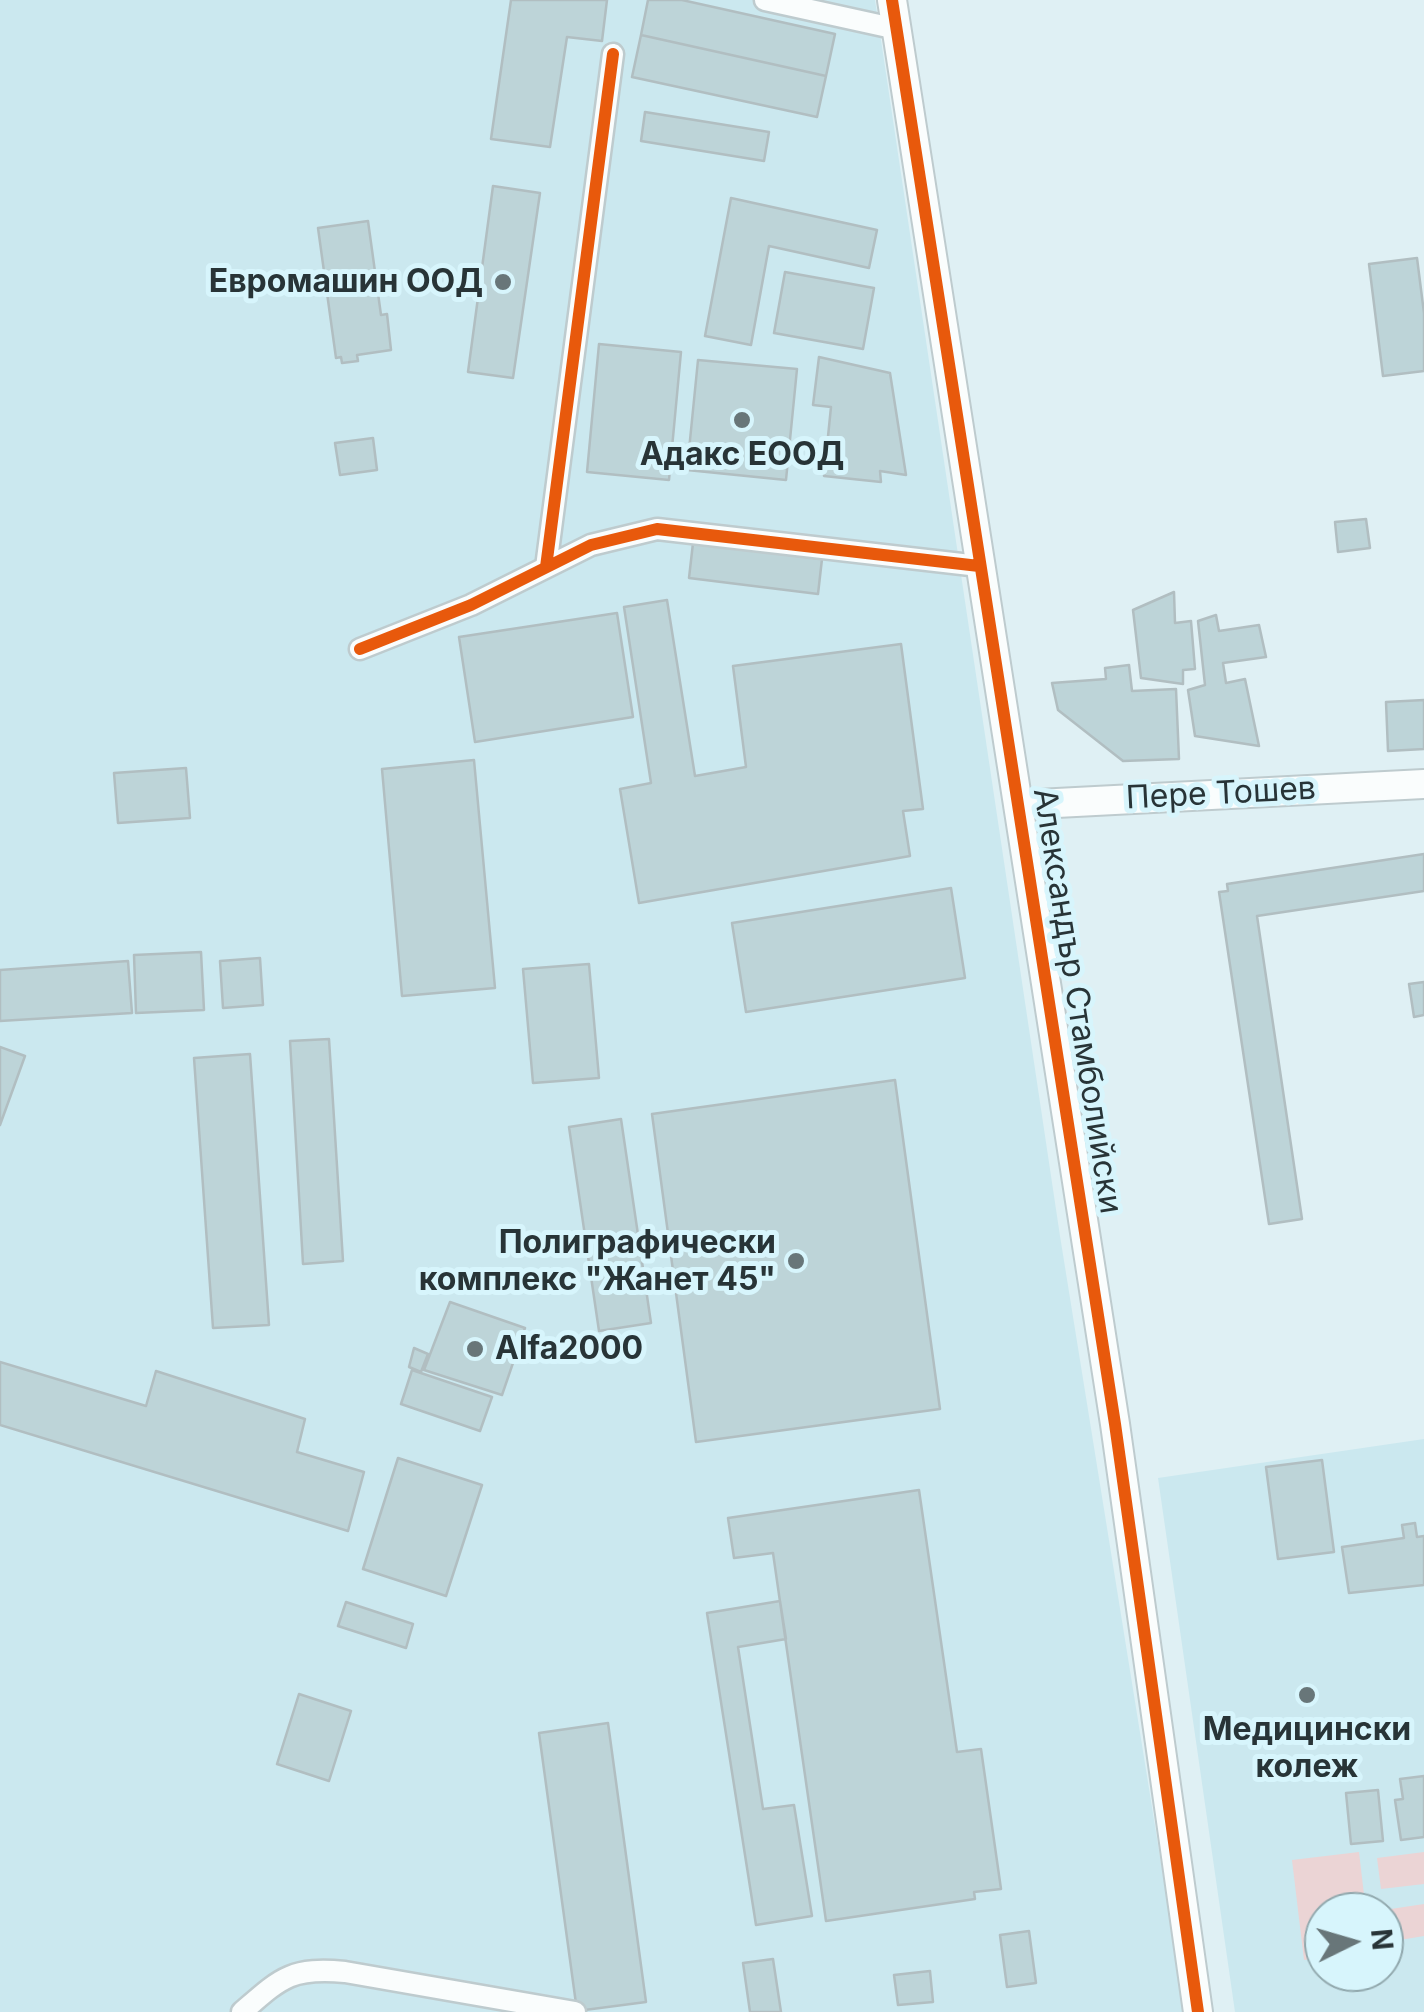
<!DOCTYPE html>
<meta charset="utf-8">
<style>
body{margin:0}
#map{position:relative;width:1424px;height:2012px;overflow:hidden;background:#dff0f4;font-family:Inter,sans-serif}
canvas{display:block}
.north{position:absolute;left:1304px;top:1892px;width:100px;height:100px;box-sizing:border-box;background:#d7f5fc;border:2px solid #91a8ad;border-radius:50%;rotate:85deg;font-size:28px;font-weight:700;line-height:40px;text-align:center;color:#283437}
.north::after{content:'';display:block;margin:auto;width:35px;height:45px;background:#687679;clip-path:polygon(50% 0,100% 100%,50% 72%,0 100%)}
</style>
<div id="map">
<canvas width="1424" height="2012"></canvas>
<div class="north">N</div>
</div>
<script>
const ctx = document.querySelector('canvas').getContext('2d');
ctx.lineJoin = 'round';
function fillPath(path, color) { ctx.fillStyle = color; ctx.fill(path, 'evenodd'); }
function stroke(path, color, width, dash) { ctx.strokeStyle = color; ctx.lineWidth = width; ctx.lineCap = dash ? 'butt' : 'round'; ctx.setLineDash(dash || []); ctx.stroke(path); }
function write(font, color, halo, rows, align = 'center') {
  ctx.font = font + ' Inter,sans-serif'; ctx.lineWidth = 10; ctx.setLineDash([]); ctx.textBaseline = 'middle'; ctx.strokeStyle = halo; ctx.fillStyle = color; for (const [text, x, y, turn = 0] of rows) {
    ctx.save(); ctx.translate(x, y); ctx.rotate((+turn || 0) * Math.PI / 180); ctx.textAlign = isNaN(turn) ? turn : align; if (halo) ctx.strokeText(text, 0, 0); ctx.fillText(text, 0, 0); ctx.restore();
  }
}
fillPath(new Path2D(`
 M 0,0 L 875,0 L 1060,1236 L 1185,2012 L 0,2012 Z
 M 1424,1439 L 1424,2012 L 1235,2012 L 1158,1478 ZM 1324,1912 L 1384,1912 L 1384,1972 L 1324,1972 Z`), '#cbe8ef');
fillPath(new Path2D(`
 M 1359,1852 L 1366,1912 L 1324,1912 L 1324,1957 L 1304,1960 L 1292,1860 Z
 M 1424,1852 L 1424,1884 L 1381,1889 L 1377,1858 Z
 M 1424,1904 L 1424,1936 L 1388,1942 L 1384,1910 Z`), '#ebd4d5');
const building = new Path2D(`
 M 511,0 L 607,0 L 602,41 L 567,37 L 550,147 L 491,139 Z
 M 648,0 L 682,0 L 835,34 L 826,76 L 641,35 Z
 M 641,35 L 826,76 L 817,117 L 632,77 Z
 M 645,112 L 769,132 L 764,161 L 641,141 Z
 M 493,186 L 540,193 L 513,378 L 468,372 Z
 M 731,198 L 877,230 L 869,268 L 769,246 L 751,345 L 705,336 Z
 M 368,221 L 381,315 L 387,314 L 391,350 L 357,355 L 358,361 L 342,363 L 341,357 L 336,358 L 318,228 Z
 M 1417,258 L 1424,313 L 1424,371 L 1383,376 L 1369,264 Z
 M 785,272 L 874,288 L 863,349 L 774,333 Z
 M 599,344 L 681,352 L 669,480 L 587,472 Z
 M 819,357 L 890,373 L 906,475 L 880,471 L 881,482 L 824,476 L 831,407 L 813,405 Z
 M 698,360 L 797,369 L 786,480 L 687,470 Z
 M 373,438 L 377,470 L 340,475 L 335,443 Z
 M 1366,519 L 1370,548 L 1338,552 L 1335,522 Z
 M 693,543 L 822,559 L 818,594 L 689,578 Z
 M 1174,592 L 1175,623 L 1191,621 L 1195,669 L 1183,670 L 1183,684 L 1141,678 L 1133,610 Z
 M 667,600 L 695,776 L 746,767 L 733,666 L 901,644 L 923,809 L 903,811 L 910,856 L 639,903 L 620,789 L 651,783 L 624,607 Z
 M 617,613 L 633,717 L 475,742 L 459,637 Z
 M 1216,615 L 1219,631 L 1259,625 L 1266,657 L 1223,663 L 1226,683 L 1245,679 L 1259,746 L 1195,736 L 1188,690 L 1205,685 L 1198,621 Z
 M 1129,665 L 1132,691 L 1176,689 L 1179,759 L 1123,761 L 1058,710 L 1052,683 L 1106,679 L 1105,668 Z
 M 1424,700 L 1424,749 L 1388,751 L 1386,702 Z
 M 474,760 L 495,988 L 402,996 L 382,769 Z
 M 186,768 L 190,818 L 118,823 L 114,773 Z
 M 1424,854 L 1424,891 L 1257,916 L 1302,1219 L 1269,1224 L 1219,892 L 1228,891 L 1227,884 Z
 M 951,888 L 965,978 L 746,1012 L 732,923 Z
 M 201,952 L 204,1010 L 136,1013 L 134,955 Z
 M 260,958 L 263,1005 L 223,1008 L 220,961 Z
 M 128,961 L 132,1013 L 0,1021 L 0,970 Z
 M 589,964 L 599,1078 L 533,1083 L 523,969 Z
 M 1424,982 L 1424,1015 L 1414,1017 L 1409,984 Z
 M 329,1039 L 343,1261 L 303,1264 L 290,1041 Z
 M 0,1047 L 25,1056 L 0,1125 Z
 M 250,1054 L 269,1325 L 213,1328 L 194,1058 Z
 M 895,1080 L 940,1409 L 696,1442 L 652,1114 Z
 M 621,1119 L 651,1323 L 599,1331 L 569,1127 Z
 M 450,1302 L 525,1328 L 502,1395 L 424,1370 Z
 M 414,1348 L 428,1354 L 421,1372 L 409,1367 Z
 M 0,1362 L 146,1406 L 156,1371 L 305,1419 L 297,1452 L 364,1472 L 348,1531 L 0,1425 Z
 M 412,1370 L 492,1397 L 480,1431 L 401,1404 Z
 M 398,1458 L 482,1485 L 446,1596 L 363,1569 Z
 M 1322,1460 L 1334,1552 L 1278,1559 L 1266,1467 Z
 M 919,1490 L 957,1752 L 981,1749 L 1001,1889 L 974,1892 L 975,1899 L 826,1921 L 773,1553 L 734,1558 L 728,1518 Z
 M 1415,1523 L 1417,1537 L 1424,1536 L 1424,1585 L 1349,1593 L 1342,1547 L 1404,1538 L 1402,1525 Z
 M 780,1601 L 786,1639 L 738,1647 L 763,1809 L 794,1805 L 812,1916 L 756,1925 L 707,1613 Z
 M 346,1602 L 413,1624 L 406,1648 L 338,1626 Z
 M 299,1694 L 351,1711 L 329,1781 L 277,1764 Z
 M 608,1723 L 646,2002 L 577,2011 L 539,1733 Z
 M 1424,1776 L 1424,1837 L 1401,1840 L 1395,1800 L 1403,1799 L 1400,1779 Z
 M 1378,1790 L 1383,1841 L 1351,1844 L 1346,1793 Z
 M 1029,1931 L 1036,1983 L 1007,1987 L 1000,1935 Z
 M 773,1959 L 781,2012 L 750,2012 L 743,1963 Z
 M 930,1971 L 933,2002 L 898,2005 L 894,1975 Z`);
fillPath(building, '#bdd4d8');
stroke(building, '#b1bec1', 2.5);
const street = new Path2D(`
 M 765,0 L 897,29
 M 546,567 L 613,54
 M 360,649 L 471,605 L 591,545 L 657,529 L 979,566
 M 242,2012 C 281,1978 291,1967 345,1972 L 575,2012`);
const secondary = new Path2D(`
 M 892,0 L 1115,1424 L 1198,2012
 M 1018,805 L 1424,784`);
stroke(street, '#becbce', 25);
stroke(secondary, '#becbce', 32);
stroke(street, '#fafdfd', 20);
stroke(secondary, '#fafdfd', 28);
stroke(new Path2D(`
 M 892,0 L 1115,1424 L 1198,2012
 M 546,567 L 613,54
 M 360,649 L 471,605 L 591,545 L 657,529 L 979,566`), '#e8590c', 12);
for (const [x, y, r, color] of [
 [503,282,10,"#687679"],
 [742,420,10,"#687679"],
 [796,1261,10,"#687679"],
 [475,1349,10,"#687679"],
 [1307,1695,10,"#687679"]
]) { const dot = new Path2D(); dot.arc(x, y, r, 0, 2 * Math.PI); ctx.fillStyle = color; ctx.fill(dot); stroke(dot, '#d7f5fc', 4); }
write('bold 32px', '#283437', '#d7f5fc', [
 ["Евромашин ООД",483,282],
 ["Адакс ЕООД",742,455,"center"],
 ["Полиграфически",776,1243],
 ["комплекс \"Жанет 45\"",776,1280],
 ["Alfa2000",495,1349,"left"],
 ["Медицински",1307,1730,"center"],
 ["колеж",1307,1767,"center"]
], 'right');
write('32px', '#283437', '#d7f5fc', [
 ["Пере Тошев",1221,794,-3],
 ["Александър Стамболийски",1077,1001,81]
]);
</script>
